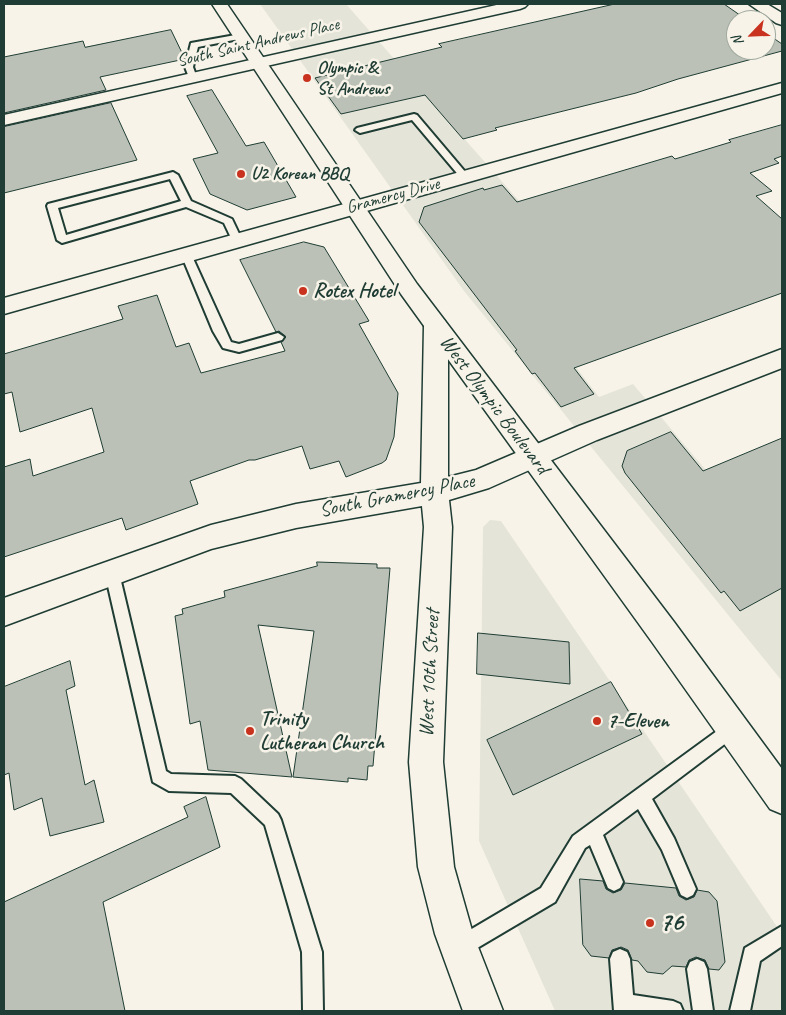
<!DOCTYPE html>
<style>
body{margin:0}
#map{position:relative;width:786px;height:1015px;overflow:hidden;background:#f7f3e8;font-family:Caveat,sans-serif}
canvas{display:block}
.frame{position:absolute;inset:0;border:5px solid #1f3d34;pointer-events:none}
.north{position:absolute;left:726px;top:10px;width:50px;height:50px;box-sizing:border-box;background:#f7f3e8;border:1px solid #a1aaa0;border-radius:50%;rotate:246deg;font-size:14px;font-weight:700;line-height:20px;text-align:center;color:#1f3d34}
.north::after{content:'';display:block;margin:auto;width:18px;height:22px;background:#c8321e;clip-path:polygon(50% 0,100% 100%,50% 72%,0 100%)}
</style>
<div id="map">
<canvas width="786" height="1015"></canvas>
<div class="frame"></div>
<div class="north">N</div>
</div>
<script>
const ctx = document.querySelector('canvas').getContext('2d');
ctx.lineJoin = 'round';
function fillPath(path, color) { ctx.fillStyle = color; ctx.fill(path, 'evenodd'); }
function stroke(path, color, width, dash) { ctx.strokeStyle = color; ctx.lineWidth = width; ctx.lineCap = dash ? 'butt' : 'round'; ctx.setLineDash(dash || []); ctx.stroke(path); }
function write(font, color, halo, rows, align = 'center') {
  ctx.font = font + ' Caveat,sans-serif'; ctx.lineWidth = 5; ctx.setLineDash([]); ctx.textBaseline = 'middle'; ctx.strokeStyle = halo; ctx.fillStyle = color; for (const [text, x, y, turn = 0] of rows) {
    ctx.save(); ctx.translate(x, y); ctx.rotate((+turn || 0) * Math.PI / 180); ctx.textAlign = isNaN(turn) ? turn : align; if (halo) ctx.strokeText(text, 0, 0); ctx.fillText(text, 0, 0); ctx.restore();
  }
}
fillPath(new Path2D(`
 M 260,4 L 346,4 L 570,259 L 508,279 L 599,397 L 633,384 L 782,560 L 782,681 L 464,291 Z
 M 490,520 L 501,521 L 782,934 L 782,1011 L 555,1011 L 479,841 L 483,527 Z`), '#e5e4d9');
const building = new Path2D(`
 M 615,4 L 724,4 L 747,20 L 736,20 L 736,50 L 766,50 L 766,33 L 782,44 L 782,51 L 678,79 L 636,93 L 495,128 L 497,130 L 463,139 L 425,95 L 341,114 L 315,78 L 442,47 L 439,44 Z
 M 171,30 L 185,59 L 100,77 L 106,90 L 4,113 L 4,57 L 83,41 L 85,47 Z
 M 212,90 L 246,146 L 264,142 L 296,197 L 247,210 L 210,194 L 193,159 L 218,153 L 187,96 Z
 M 111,103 L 137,160 L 4,193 L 4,127 Z
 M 782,125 L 782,156 L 774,159 L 779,163 L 750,173 L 772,191 L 756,196 L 782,219 L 782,293 L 574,368 L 594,394 L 561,407 L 535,373 L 532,374 L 515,351 L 517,350 L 419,222 L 424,207 L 483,188 L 484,190 L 502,185 L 517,202 L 672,156 L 675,159 L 731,142 L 729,140 Z
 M 304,242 L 324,247 L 369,321 L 359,324 L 398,393 L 394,437 L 386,460 L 382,463 L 346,477 L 339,461 L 310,469 L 302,446 L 255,460 L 249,460 L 190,481 L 198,504 L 126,530 L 122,518 L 4,557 L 4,467 L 30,459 L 33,476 L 104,452 L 92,408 L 20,432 L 12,392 L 4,394 L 4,354 L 123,319 L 118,306 L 157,295 L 176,347 L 189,343 L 201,373 L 285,351 L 281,342 L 286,337 L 279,331 L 276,332 L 240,260 Z
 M 671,432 L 703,471 L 782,438 L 782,588 L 740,611 L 724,591 L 721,593 L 625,473 L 622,466 L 627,451 Z
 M 317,562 L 377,564 L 377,568 L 390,568 L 373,766 L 368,766 L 367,780 L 348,778 L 348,782 L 293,777 L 314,631 L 258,625 L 292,777 L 208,770 L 200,721 L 190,724 L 175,616 L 183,614 L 182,609 L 225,597 L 224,591 L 317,566 Z
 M 478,633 L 569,642 L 570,684 L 477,674 Z
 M 70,661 L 75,686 L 66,690 L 85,785 L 94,780 L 104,822 L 50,836 L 42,798 L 14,810 L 9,773 L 4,775 L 4,687 Z
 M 611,682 L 642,734 L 513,795 L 487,740 Z
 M 206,797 L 220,847 L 103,902 L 125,1011 L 4,1011 L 4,902 L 188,817 L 184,807 Z
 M 580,879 L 603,881 L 606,889 L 613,893 L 621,890 L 625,883 L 676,888 L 679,896 L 686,900 L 694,897 L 697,890 L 709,892 L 717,901 L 725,962 L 719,970 L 709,969 L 705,960 L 696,957 L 689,960 L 686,967 L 672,966 L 663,974 L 647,972 L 638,961 L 632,960 L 628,950 L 621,947 L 612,950 L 609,958 L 591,956 L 583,945 Z`);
fillPath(building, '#bbc1b6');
stroke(building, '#1f3d34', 1);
const service = new Path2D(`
 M 241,34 L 244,34 L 244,38 L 198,47 L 193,67 L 197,78 L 190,80 L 185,67 L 191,43 Z
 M 414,114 L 417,115 L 467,174 L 467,178 L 461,178 L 412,120 L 360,133 L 355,130 L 357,128 Z
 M 173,172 L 178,175 L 191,201 L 232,219 L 242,240 L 241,242 L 233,242 L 224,223 L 186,207 L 62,243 L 57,240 L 47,206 L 48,204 ZM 170,179 L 181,201 L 66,235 L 58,208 Z
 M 186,250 L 191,254 L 231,342 L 239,344 L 278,333 L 284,337 L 282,340 L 239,352 L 223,348 L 213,331 L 181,254 Z
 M 112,566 L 117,568 L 119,573 L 166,771 L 171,774 L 235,776 L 241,779 L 278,814 L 281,820 L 322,952 L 323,1011 L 303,1011 L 302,952 L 265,825 L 231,793 L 169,791 L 153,782 L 105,573 L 107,568 Z
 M 732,720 L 738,722 L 740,728 L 738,734 L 652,799 L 674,838 L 696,889 L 693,895 L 687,898 L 681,895 L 662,850 L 638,809 L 603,835 L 623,882 L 620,888 L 614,891 L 608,888 L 590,845 L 585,848 L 555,902 L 467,954 L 460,957 L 453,954 L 450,947 L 453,940 L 541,888 L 573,836 Z
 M 782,926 L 782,946 L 760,961 L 750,1011 L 730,1011 L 745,948 Z
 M 620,949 L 627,952 L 630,959 L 633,995 L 673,1001 L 680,1004 L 683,1011 L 614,1011 L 610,959 L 613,952 Z
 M 697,959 L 704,962 L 707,969 L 713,1011 L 693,1011 L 687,969 L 690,962 Z`);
const minor = new Path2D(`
 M 501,4 L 528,4 L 525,7 L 520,9 L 4,125 L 4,115 Z
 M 782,83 L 782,93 L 4,314 L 4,298 Z
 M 436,318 L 444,320 L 448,326 L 448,477 L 476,470 L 579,426 L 782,349 L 782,368 L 597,440 L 489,488 L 449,500 L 452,527 L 443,762 L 454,867 L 473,934 L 503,1011 L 463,1011 L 435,934 L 418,867 L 409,762 L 424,527 L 422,506 L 296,528 L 211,549 L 4,626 L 4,598 L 211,525 L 296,504 L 421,483 L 424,326 L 428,320 Z`);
const tertiary = new Path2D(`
 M 749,4 L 767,4 L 782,13 L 782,25 L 776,23 Z`);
const primary = new Path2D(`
 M 212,4 L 227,4 L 417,284 L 674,622 L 782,769 L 782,814 L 770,809 L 652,642 L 401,294 Z`);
stroke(service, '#1f3d34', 4);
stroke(minor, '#1f3d34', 3);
stroke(tertiary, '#1f3d34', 3);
stroke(primary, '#1f3d34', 3);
fillPath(service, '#f7f3e8');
fillPath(minor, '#f7f3e8');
fillPath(tertiary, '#f7f3e8');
fillPath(primary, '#f7f3e8');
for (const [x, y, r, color] of [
 [307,78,5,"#c8321e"],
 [241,174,5,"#c8321e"],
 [303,291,5,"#c8321e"],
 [597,721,5,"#c8321e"],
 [250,731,5,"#c8321e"],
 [650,923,5,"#c8321e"]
]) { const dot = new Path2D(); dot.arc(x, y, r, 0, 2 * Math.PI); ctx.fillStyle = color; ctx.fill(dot); stroke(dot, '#f7f3e8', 2); }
write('18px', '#1f3d34', '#f7f3e8', [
 ["South Saint Andrews Place",258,43,-13],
 ["Gramercy Drive",393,196,-15]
]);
write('bold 18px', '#1f3d34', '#f7f3e8', [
 ["Olympic &",317,68],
 ["St Andrews",317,89],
 ["U2 Korean BBQ",251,174]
], 'left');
write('bold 21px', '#1f3d34', '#f7f3e8', [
 ["Rotex Hotel",313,291],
 ["Trinity",260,719],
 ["Lutheran Church",260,743],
 ["7-Eleven",607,721]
], 'left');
write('21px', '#1f3d34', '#f7f3e8', [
 ["West Olympic Boulevard",494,405,53],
 ["South Gramercy Place",397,496,-11],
 ["West 10th Street",430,673,-87]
]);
write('bold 25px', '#1f3d34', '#f7f3e8', [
 ["76",660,923]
], 'left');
</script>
